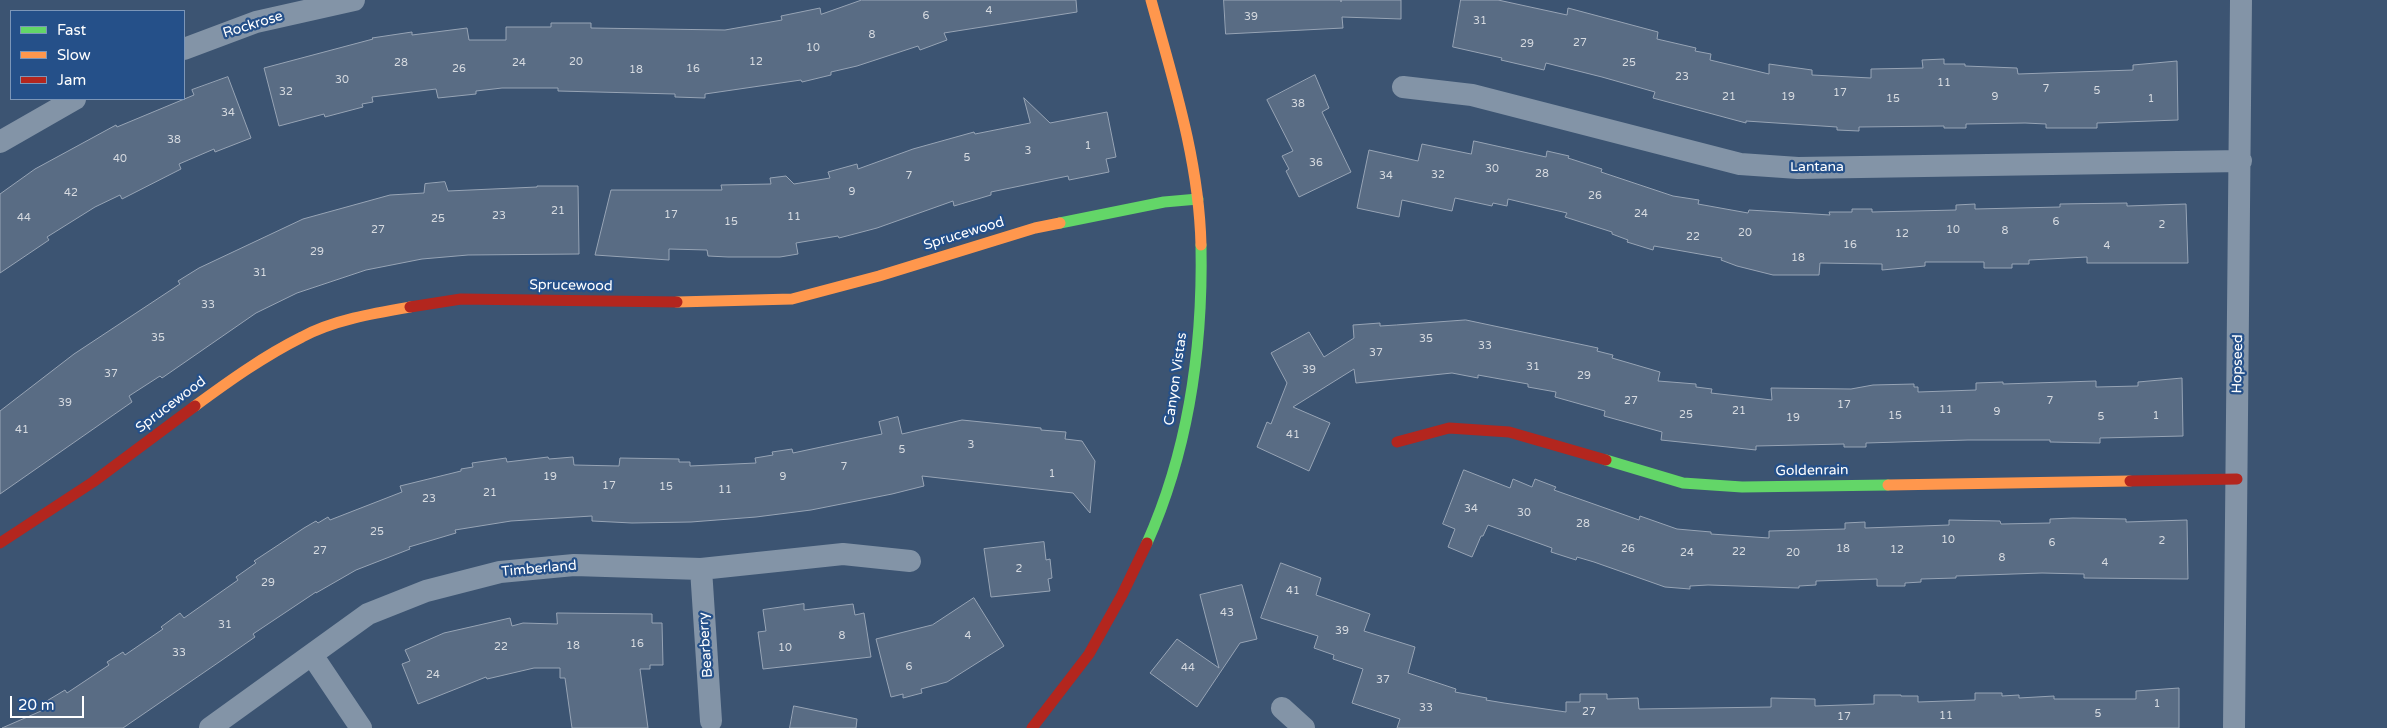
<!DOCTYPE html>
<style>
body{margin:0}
#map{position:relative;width:2387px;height:728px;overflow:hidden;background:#3c5472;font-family:"Varela Round",sans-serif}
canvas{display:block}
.legend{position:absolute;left:10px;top:10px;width:175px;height:90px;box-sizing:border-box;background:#255089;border:1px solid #7c96b8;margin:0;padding:6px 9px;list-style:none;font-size:15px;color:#fff}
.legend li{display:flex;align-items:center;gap:10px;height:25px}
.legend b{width:25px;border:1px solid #7c96b8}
.scale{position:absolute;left:10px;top:696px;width:74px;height:22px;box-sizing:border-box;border:2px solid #fff;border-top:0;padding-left:6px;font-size:15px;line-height:18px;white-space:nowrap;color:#fff;-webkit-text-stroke:4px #255089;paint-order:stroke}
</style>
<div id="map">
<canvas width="2387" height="728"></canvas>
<ul class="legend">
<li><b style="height:6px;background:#63d668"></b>Fast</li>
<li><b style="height:6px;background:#ff974d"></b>Slow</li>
<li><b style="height:6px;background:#b3261e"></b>Jam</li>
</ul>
<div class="scale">20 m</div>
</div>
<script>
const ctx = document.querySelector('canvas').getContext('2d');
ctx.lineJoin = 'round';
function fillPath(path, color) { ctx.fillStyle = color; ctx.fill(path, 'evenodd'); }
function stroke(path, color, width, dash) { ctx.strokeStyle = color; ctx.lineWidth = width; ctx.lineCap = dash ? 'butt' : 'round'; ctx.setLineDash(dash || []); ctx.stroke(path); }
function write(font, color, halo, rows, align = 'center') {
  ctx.font = font + ' "Varela Round",sans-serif'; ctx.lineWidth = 4.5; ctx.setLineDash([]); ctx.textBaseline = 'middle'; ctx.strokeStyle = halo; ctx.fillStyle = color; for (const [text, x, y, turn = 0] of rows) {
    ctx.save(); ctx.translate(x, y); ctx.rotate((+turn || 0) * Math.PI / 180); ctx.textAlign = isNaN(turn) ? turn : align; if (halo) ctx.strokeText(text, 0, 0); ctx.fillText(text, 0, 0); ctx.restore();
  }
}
const building = new Path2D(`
 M 862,0 L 1076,0 L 1077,12 L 944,33 L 947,40 L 920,50 L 918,46 L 857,66 L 831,72 L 831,75 L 802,82 L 801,80 L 705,94 L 705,98 L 675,97 L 675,94 L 558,91 L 558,88 L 502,88 L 476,91 L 476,94 L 438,98 L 436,89 L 372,97 L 373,102 L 362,104 L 363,107 L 325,117 L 324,114 L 279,126 L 264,68 L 373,39 L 372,38 L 412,32 L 412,35 L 467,28 L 469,40 L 506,40 L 506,27 L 551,27 L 551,23 L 591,23 L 591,28 L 725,30 L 782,20 L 781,16 L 820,8 L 821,14 Z
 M 1224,0 L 1341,0 L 1341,2 L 1341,0 L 1401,0 L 1401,19 L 1342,17 L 1343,28 L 1226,34 Z
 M 1461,0 L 1498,0 L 1567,15 L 1568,8 L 1658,32 L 1657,39 L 1696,48 L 1695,51 L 1711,54 L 1710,60 L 1769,74 L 1769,64 L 1812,70 L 1812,75 L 1871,78 L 1871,69 L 1923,68 L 1922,60 L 1944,59 L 1944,64 L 1965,64 L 1965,66 L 2017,68 L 2018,74 L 2133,70 L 2133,65 L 2177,61 L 2178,120 L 2097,123 L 2097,128 L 2046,128 L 2046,124 L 2025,123 L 1966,124 L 1966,128 L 1944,128 L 1944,126 L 1859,127 L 1859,131 L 1837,130 L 1837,127 L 1746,121 L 1746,123 L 1653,98 L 1655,92 L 1602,77 L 1546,63 L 1544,70 L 1501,60 L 1502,58 L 1453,47 Z
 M 1315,75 L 1329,108 L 1322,112 L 1351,172 L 1299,197 L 1286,171 L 1289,169 L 1282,156 L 1293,151 L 1267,100 Z
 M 228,77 L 251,138 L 215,152 L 214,149 L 179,164 L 181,169 L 122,199 L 120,195 L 95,207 L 47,237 L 49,240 L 0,273 L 0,194 L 35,169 L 116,125 L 117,127 L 194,95 L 192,90 Z
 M 1024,98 L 1050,123 L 1107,112 L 1116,157 L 1106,159 L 1109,172 L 1069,180 L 1068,176 L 991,192 L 991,195 L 954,206 L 953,201 L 877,228 L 839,238 L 838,236 L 796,243 L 798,254 L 780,257 L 728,257 L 708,256 L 707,250 L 669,249 L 669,260 L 595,255 L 611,190 L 722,190 L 721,185 L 771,184 L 770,178 L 786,176 L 794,184 L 830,178 L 828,172 L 857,164 L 858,169 L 913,149 L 974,132 L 975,134 L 1030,123 Z
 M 1474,141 L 1546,157 L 1547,151 L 1569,156 L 1568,158 L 1602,169 L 1601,172 L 1673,196 L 1699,200 L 1698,204 L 1748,213 L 1749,210 L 1830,215 L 1829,212 L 1852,212 L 1852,209 L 1872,209 L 1872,212 L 1956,210 L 1956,205 L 1975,204 L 1975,209 L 2060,207 L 2060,204 L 2127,203 L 2127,206 L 2186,204 L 2188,263 L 2087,263 L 2087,257 L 2029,260 L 2029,264 L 2012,264 L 2012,268 L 1984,268 L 1984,262 L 1925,262 L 1925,266 L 1882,270 L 1882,264 L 1820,263 L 1819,275 L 1773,275 L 1737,266 L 1721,260 L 1722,258 L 1654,246 L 1653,250 L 1627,242 L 1628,240 L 1612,234 L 1612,232 L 1565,217 L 1567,213 L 1508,199 L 1507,206 L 1493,203 L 1492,206 L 1455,198 L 1452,211 L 1402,200 L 1399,217 L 1357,208 L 1369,150 L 1418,161 L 1422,144 L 1471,154 Z
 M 445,182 L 448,191 L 537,187 L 537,186 L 578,186 L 579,254 L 468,255 L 422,259 L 366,270 L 297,293 L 256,313 L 162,378 L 160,376 L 129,396 L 132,402 L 0,494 L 0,411 L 74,354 L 180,284 L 178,281 L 199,268 L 303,219 L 390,195 L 424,193 L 425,184 Z
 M 1466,320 L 1598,348 L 1597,351 L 1613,355 L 1612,358 L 1660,372 L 1658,381 L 1696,384 L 1696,387 L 1712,389 L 1711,393 L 1772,400 L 1771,388 L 1851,389 L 1873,385 L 1914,384 L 1914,387 L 1918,387 L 1918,392 L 1976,390 L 1976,383 L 2003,382 L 2003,384 L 2096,381 L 2096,387 L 2138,386 L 2138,382 L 2182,378 L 2183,436 L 2100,438 L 2100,443 L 2050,442 L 2050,440 L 1968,440 L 1866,443 L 1866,447 L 1844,447 L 1844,444 L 1756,446 L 1756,450 L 1661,440 L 1662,432 L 1604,416 L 1605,411 L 1555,397 L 1556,392 L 1528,387 L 1528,384 L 1478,375 L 1478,378 L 1452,373 L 1356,383 L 1354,369 L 1293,407 L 1330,423 L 1309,471 L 1257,447 L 1267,422 L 1271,424 L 1287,383 L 1271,353 L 1309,332 L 1324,357 L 1354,338 L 1353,325 L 1380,323 L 1380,326 L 1396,325 Z
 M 898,417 L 902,434 L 962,420 L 1041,428 L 1041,430 L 1066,432 L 1065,439 L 1082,441 L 1095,461 L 1090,513 L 1073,493 L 922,476 L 924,486 L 892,494 L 811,510 L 756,517 L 691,522 L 632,523 L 592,521 L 592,516 L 511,521 L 455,530 L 456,533 L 409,547 L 410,549 L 356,570 L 316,593 L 316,592 L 253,634 L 255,637 L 222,660 L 123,728 L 2,728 L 48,708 L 45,702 L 65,690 L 67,693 L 109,665 L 107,662 L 123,652 L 125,655 L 163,629 L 161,627 L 180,613 L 184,618 L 238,580 L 236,577 L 256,563 L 254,561 L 304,528 L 316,521 L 318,523 L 328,517 L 330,520 L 402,492 L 400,486 L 461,471 L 461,469 L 473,467 L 472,463 L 506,458 L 507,462 L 548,457 L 549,459 L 573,457 L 574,465 L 619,466 L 620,458 L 679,459 L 679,462 L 690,462 L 690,466 L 756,463 L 755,458 L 773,455 L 772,452 L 792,449 L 793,453 L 882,434 L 879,422 Z
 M 1464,470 L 1510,488 L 1513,479 L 1532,487 L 1535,479 L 1556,487 L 1554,490 L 1639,520 L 1640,516 L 1677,529 L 1711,532 L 1711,534 L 1769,538 L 1769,531 L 1845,529 L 1845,523 L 1865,522 L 1865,528 L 1949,525 L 1949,520 L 2000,521 L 2001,524 L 2050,523 L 2050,519 L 2073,518 L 2126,519 L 2126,522 L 2187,520 L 2188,579 L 2084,578 L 2084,574 L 2042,573 L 1956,576 L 1956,578 L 1921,579 L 1921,582 L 1905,583 L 1905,586 L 1877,586 L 1877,579 L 1816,581 L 1816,585 L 1799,586 L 1799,588 L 1708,585 L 1690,586 L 1690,589 L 1665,587 L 1594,562 L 1577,557 L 1576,560 L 1551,552 L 1552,548 L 1488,525 L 1483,536 L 1481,536 L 1472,557 L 1448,547 L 1455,529 L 1443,524 Z
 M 1044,542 L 1046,560 L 1050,559 L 1052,578 L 1048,579 L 1050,591 L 991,597 L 984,549 Z
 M 1281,563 L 1321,578 L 1316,595 L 1370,614 L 1364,631 L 1415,647 L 1408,673 L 1456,689 L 1455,692 L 1487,698 L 1486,700 L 1504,703 L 1566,712 L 1566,702 L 1580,702 L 1580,694 L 1607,694 L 1607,699 L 1638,698 L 1639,709 L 1771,707 L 1771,698 L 1815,699 L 1815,706 L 1874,704 L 1874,695 L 1901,695 L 1901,696 L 1918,696 L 1918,702 L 1975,700 L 1975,693 L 2002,693 L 2002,696 L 2019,695 L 2019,698 L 2054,696 L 2054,699 L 2136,699 L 2136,691 L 2179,688 L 2179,728 L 1397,728 L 1400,719 L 1352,703 L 1363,669 L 1333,659 L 1334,655 L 1314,648 L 1318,636 L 1261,618 Z
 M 1242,585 L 1257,639 L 1240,643 L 1197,707 L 1150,673 L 1177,639 L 1219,668 L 1200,595 Z
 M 974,598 L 1004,646 L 947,682 L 921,689 L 922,693 L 903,698 L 903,694 L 891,697 L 876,639 L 932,625 Z
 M 804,604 L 804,610 L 853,604 L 855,615 L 864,613 L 871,657 L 763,669 L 758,632 L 766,631 L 763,610 Z
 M 557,613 L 652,614 L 652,623 L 662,623 L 663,665 L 650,665 L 650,669 L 640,669 L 648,728 L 572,728 L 565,678 L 560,678 L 560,668 L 534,668 L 487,679 L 486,677 L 418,704 L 402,664 L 410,661 L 405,650 L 444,633 L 510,618 L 512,626 L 523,623 L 557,624 Z
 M 794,706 L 857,719 L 856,728 L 790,728 Z`);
fillPath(building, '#596c84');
stroke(building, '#97a4b5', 1);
stroke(new Path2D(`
 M 184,49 L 256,22 L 354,0
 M 1403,87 L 1472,95 L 1740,164 L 1798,168 L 2241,161
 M 0,142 L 75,99
 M 701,569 L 711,721
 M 312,655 L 361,728
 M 1282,708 L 1304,728
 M 210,728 L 368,614 L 426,591 L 500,572 L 574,565 L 701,569 L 843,554 L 910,561
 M 2234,728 L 2241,0`), '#8394a7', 22);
stroke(new Path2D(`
 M 1060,223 L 1164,202 L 1198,199
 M 1606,460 L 1683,483 L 1742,487 L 1888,485
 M 1147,543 C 1189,449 1203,347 1201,245`), '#63d668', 11);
stroke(new Path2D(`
 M 1151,0 C 1173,80 1199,160 1201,245
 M 677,302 L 792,299 L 879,276 L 1035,228 L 1060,223
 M 195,406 C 229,381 264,356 302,337 C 333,320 375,313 410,307
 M 1888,485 L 2130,481`), '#ff974d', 11);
stroke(new Path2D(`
 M 410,307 L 461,299 L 677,302
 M 1397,442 L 1449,428 L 1509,432 L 1606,460
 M 2130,481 L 2237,479
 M 0,543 L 93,482 L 195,406
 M 1032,728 L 1089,654 L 1122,595 L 1147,543`), '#b3261e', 11);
write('11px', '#d6dae0', null, [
 ["4",989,11],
 ["6",926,16],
 ["39",1251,17],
 ["31",1480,21],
 ["8",872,35],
 ["27",1580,43],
 ["29",1527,44],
 ["10",813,48],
 ["20",576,62],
 ["12",756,62],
 ["28",401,63],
 ["24",519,63],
 ["25",1629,63],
 ["26",459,69],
 ["16",693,69],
 ["18",636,70],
 ["23",1682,77],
 ["30",342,80],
 ["11",1944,83],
 ["7",2046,89],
 ["5",2097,91],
 ["32",286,92],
 ["17",1840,93],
 ["21",1729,97],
 ["19",1788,97],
 ["9",1995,97],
 ["15",1893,99],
 ["1",2151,99],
 ["38",1298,104],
 ["34",228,113],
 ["38",174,140],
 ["1",1088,146],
 ["3",1028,151],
 ["5",967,158],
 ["40",120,159],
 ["36",1316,163],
 ["30",1492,169],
 ["28",1542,174],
 ["32",1438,175],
 ["7",909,176],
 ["34",1386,176],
 ["9",852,192],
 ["42",71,193],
 ["26",1595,196],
 ["21",558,211],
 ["24",1641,214],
 ["17",671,215],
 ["23",499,216],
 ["11",794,217],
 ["44",24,218],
 ["25",438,219],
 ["15",731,222],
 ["6",2056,222],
 ["2",2162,225],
 ["27",378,230],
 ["10",1953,230],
 ["8",2005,231],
 ["20",1745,233],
 ["12",1902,234],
 ["22",1693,237],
 ["16",1850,245],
 ["4",2107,246],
 ["29",317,252],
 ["18",1798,258],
 ["31",260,273],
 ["33",208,305],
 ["35",158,338],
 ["35",1426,339],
 ["33",1485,346],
 ["37",1376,353],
 ["31",1533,367],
 ["39",1309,370],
 ["37",111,374],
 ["29",1584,376],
 ["27",1631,401],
 ["7",2050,401],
 ["39",65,403],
 ["17",1844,405],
 ["11",1946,410],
 ["21",1739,411],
 ["9",1997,412],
 ["25",1686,415],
 ["15",1895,416],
 ["1",2156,416],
 ["5",2101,417],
 ["19",1793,418],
 ["41",22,430],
 ["41",1293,435],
 ["3",971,445],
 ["5",902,450],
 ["7",844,467],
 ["1",1052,474],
 ["19",550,477],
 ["9",783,477],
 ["17",609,486],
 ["15",666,487],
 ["11",725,490],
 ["21",490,493],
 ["23",429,499],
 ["34",1471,509],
 ["30",1524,513],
 ["28",1583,524],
 ["25",377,532],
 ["10",1948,540],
 ["2",2162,541],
 ["6",2052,543],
 ["26",1628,549],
 ["18",1843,549],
 ["12",1897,550],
 ["27",320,551],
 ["22",1739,552],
 ["24",1687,553],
 ["20",1793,553],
 ["8",2002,558],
 ["4",2105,563],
 ["2",1019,569],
 ["29",268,583],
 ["41",1293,591],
 ["43",1227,613],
 ["31",225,625],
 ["39",1342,631],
 ["8",842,636],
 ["4",968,636],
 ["16",637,644],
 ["18",573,646],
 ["22",501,647],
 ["10",785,648],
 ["33",179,653],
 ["6",909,667],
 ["44",1188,668],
 ["24",433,675],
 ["37",1383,680],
 ["1",2157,704],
 ["33",1426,708],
 ["27",1589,712],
 ["5",2098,714],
 ["11",1946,716],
 ["17",1844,717]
]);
write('14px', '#fff', '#255089', [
 ["Rockrose",253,25,-17],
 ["Lantana",1817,167],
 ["Sprucewood",964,234,-17],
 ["Sprucewood",571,286,1],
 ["Hopseed",2238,364,-89],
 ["Canyon Vistas",1176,379,-82],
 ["Sprucewood",171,405,-37],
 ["Goldenrain",1812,471,-1],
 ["Timberland",539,569,-5],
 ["Bearberry",706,645,-94]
]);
</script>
